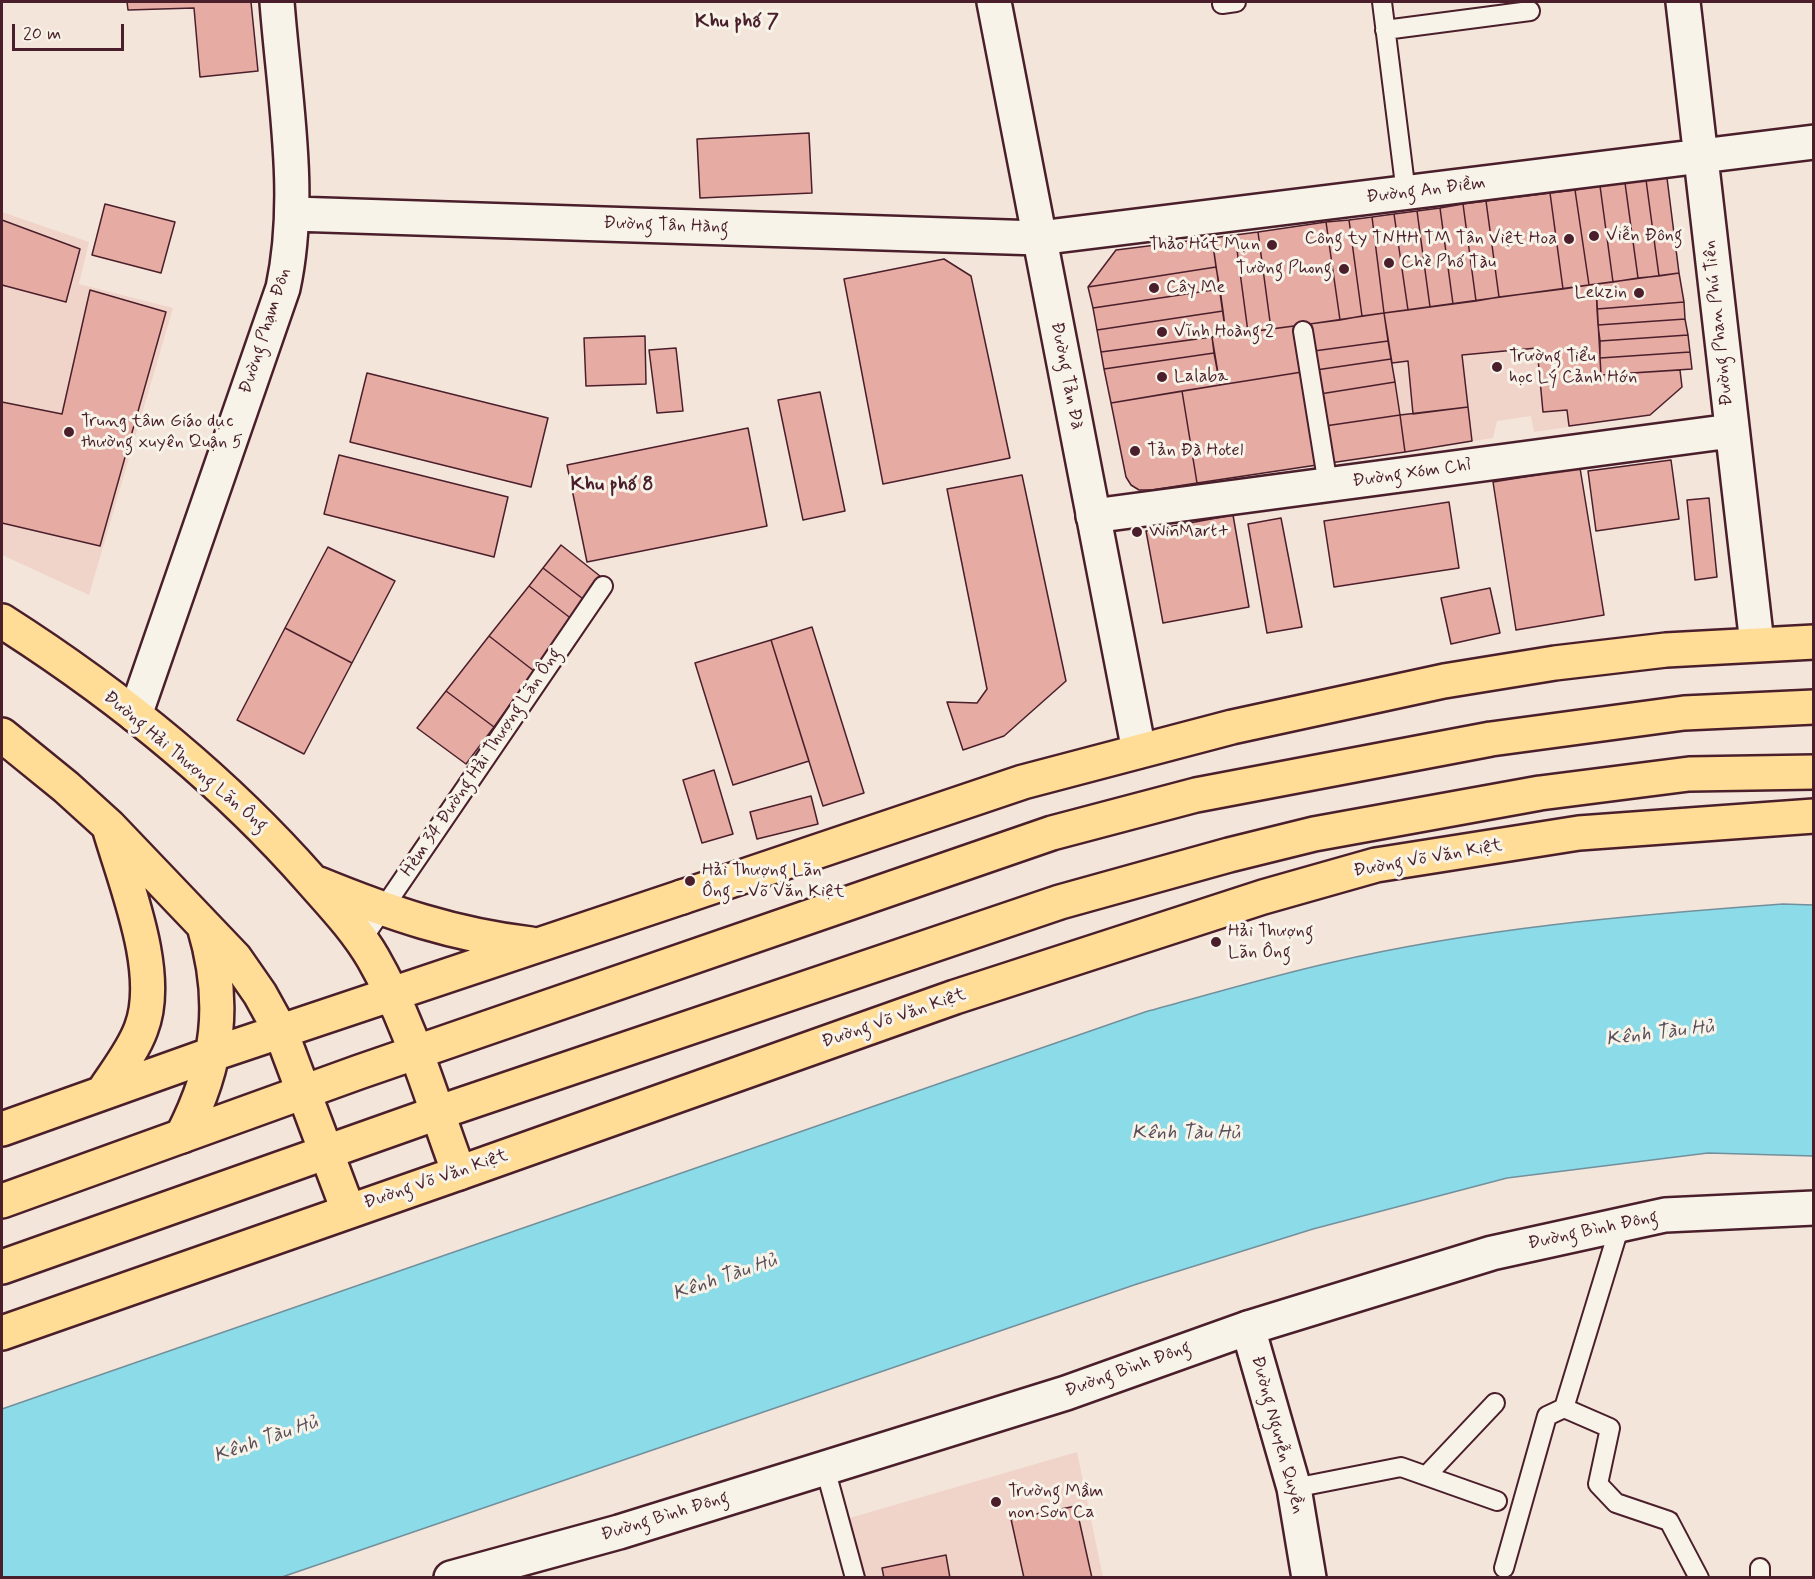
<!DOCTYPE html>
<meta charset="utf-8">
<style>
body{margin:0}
#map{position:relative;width:1815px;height:1579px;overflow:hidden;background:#f4e5da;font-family:Mynerve,sans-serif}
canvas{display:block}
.frame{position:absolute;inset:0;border:3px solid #4a1f2b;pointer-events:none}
.scale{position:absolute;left:12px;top:24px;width:112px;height:27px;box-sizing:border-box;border:3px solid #4a1f2b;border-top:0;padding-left:8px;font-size:18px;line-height:21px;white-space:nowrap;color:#4a1f2b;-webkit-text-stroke:4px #f7f3e8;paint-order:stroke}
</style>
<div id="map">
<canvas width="1815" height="1579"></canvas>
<div class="frame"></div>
<div class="scale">20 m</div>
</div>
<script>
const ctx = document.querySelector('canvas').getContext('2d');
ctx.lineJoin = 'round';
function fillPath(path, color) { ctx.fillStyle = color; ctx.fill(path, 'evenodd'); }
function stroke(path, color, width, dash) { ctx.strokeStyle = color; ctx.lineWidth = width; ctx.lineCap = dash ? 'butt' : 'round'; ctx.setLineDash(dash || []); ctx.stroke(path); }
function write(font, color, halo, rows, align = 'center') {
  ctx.font = font + ' Mynerve,sans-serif'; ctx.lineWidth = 6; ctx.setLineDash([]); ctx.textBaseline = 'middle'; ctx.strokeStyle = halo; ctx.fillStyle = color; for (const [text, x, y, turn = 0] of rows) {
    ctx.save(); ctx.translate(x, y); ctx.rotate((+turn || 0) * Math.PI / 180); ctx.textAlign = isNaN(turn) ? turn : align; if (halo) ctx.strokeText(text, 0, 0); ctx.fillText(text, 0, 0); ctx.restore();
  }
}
fillPath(new Path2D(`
 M 2,212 L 89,242 L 79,284 L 173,308 L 89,595 L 2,555 Z
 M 1596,284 L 1601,375 L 1680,370 L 1682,387 L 1650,415 L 1534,432 L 1531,416 L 1497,421 L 1493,438 L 1405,452 L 1384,313 Z
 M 1077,1452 L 1103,1577 L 862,1577 L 846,1519 Z`), '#f0d4ca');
const water = new Path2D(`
 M 1783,904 L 1813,905 L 1813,1156 L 1708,1153 L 1507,1178 L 1313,1229 L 1137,1284 L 282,1577 L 2,1577 L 2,1409 L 1145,1012 C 1207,995 1268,977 1329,963 C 1479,928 1631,915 1783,904 Z`);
fillPath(water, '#8cdbe8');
stroke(water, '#72909c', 1.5);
const building = new Path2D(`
 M 127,2 L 251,2 L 258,71 L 200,77 L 194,8 L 128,10 Z
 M 809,133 L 812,193 L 700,198 L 697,139 Z
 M 1667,178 L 1679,273 L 1659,276 L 1646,180 Z
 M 1646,180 L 1659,276 L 1638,278 L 1625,183 Z
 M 1625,183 L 1638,278 L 1613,282 L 1600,186 Z
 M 1600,186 L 1613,282 L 1589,285 L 1575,190 Z
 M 1575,190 L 1589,285 L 1563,289 L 1550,193 Z
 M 1550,193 L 1563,289 L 1499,297 L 1486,201 Z
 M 1486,201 L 1499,297 L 1476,301 L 1463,204 Z
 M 105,204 L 175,222 L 161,273 L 92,255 Z
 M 1463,204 L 1476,301 L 1453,304 L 1440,208 Z
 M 1440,208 L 1453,304 L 1430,307 L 1417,211 Z
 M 1417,211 L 1430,307 L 1408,310 L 1394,214 Z
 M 1394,214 L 1408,310 L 1384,313 L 1372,217 Z
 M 1372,217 L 1384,313 L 1362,316 L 1349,220 Z
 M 2,220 L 80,249 L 66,302 L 2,285 Z
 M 1349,220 L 1362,316 L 1340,320 L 1326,222 Z
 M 1326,222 L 1340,320 L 1271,329 L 1258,232 Z
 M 1258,232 L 1271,329 L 1248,332 L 1235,235 Z
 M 1235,235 L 1248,332 L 1226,335 L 1212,238 Z
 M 1212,238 L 1216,267 L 1088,287 L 1116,250 Z
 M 944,259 L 971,276 L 1010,458 L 883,484 L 844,279 Z
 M 1216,267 L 1220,289 L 1093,308 L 1088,287 Z
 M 1679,273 L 1684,302 L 1597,309 L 1596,284 Z
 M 1596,284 L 1601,375 L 1680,370 L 1682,387 L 1650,415 L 1569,426 L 1567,410 L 1543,412 L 1537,348 L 1462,355 L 1468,407 L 1413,414 L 1408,361 L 1392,363 L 1384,313 Z
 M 1220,289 L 1223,311 L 1097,330 L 1093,308 Z
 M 90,290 L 166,312 L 100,546 L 2,523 L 2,402 L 62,414 Z
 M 1684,302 L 1685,319 L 1598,325 L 1597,309 Z
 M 1223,311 L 1226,335 L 1101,352 L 1097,330 Z
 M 1384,313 L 1388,341 L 1314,351 L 1310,324 Z
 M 1685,319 L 1688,335 L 1600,341 L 1598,325 Z
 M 1294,326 L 1302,372 L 1220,385 L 1212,337 Z
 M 1688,335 L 1690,352 L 1600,358 L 1600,341 Z
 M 645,336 L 646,384 L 586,386 L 584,338 Z
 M 1212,337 L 1214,353 L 1104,369 L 1101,352 Z
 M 1388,341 L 1391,359 L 1316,370 L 1314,351 Z
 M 676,348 L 683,411 L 657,413 L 649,350 Z
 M 1690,352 L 1692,369 L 1601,375 L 1600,358 Z
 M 1214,353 L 1220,385 L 1111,403 L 1104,369 Z
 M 1391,359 L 1395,382 L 1320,394 L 1316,370 Z
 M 1302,372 L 1317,465 L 1197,483 L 1182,391 Z
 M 367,373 L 548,418 L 531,487 L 350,442 Z
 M 1395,382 L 1400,415 L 1325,426 L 1320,394 Z
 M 1182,391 L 1197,483 L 1152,490 L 1139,490 L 1131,485 L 1126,477 L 1111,403 Z
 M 820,392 L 845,511 L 803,520 L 778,400 Z
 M 1468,407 L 1472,441 L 1405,452 L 1400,415 Z
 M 1400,415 L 1405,452 L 1330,463 L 1325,426 Z
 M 748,428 L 767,526 L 587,562 L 567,465 Z
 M 339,455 L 508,497 L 494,557 L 324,514 Z
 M 1671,460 L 1679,519 L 1596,531 L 1588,471 Z
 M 1580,468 L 1604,615 L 1516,630 L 1493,482 Z
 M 1022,475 L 1066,681 L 1004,736 L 963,750 L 947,702 L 977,703 L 987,689 L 947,489 Z
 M 1709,498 L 1717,577 L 1695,580 L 1687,500 Z
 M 1449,502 L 1459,568 L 1334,587 L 1324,521 Z
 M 1233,515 L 1249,607 L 1163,623 L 1146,531 Z
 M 1281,518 L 1302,627 L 1267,633 L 1248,524 Z
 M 561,545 L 605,580 L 587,602 L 543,568 Z
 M 328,547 L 395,581 L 352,663 L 285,628 Z
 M 543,568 L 587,602 L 573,620 L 529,586 Z
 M 529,586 L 573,620 L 534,671 L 489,636 Z
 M 1490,588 L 1500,633 L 1451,644 L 1441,598 Z
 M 812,627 L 864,793 L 823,806 L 771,640 Z
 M 285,628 L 352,663 L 304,754 L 237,720 Z
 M 489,636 L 534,671 L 494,727 L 446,691 Z
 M 771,640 L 809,761 L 733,785 L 695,663 Z
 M 446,691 L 494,727 L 466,764 L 417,728 Z
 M 714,770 L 733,834 L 702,843 L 683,780 Z
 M 811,796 L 818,824 L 757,839 L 750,812 Z
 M 1076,1506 L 1092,1578 L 1024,1578 L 1011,1519 Z
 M 946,1555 L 950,1578 L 884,1578 L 882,1568 Z`);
fillPath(building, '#e6aba3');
stroke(building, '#4a1f2b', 1.5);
const lane = new Path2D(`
 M 1382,2 L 1406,193
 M 1222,4 L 1236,2
 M 1385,30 L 1530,11
 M 1303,331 L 1328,485
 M 361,941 L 603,586
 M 1564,1408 L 1610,1428 L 1598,1484 L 1616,1503 L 1669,1521 L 1699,1578
 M 825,1468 L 855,1578
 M 1426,1476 L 1495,1403
 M 1294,1488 L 1401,1467 L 1497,1501
 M 1504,1568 L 1547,1416 L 1564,1408 L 1620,1225
 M 1760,1578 L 1760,1568`);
const street = new Path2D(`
 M 1683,2 L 1757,644
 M 293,214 L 1039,238 L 1814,142
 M 1093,516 L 1731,431
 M 135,715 L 283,288 C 303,196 284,95 277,2
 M 1248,1328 L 1294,1488 L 1309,1578`);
const secondary = new Path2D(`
 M 994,2 L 1139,751
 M 451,1578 L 619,1532 L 825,1468 L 1066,1393 L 1248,1328 L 1492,1253 L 1665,1215 L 1814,1208`);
const primary = new Path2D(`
 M 2,621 C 115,693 222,779 311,880 C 333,905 356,929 373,958 C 411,1024 432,1101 459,1173 L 2,1333
 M 2,735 L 66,787 L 109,826 L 235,958 L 260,994 L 281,1032 L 348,1210
 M 319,884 C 390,913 454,935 531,944
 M 103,1092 C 116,1072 133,1051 141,1029 C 163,973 125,883 109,827
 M 2,1129 L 201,1058 L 682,897
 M 182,1136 C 219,1064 227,1003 204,926`);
const highway = new Path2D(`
 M 682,897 L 1023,782 L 1232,727 L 1444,681 L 1555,663 L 1666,650 L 1814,642
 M 459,1173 L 955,997 L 1263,897 L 1376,865 L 1579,833 L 1814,816
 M 2,1201 L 359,1072 L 1052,833 L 1196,795 L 1491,739 L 1684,713 L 1814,707
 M 2,1267 L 437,1113 L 1060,902 L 1229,855 L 1314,834 L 1540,793 L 1689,774 L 1814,772`);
stroke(lane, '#4a1f2b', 22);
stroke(street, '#4a1f2b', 38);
stroke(secondary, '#4a1f2b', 38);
stroke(primary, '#4a1f2b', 38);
stroke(highway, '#4a1f2b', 38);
stroke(lane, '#f7f3e8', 18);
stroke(street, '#f7f3e8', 33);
stroke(secondary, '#f7f3e8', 33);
stroke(primary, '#ffdd96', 33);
stroke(highway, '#ffdd96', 33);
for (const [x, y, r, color] of [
 [1594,236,6,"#4a1f2b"],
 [1569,239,6,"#4a1f2b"],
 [1272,245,6,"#4a1f2b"],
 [1389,263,6,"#4a1f2b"],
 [1344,269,6,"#4a1f2b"],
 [1154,288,6,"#4a1f2b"],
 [1639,293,6,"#4a1f2b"],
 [1162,332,6,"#4a1f2b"],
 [1497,367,6,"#4a1f2b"],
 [1162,377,6,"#4a1f2b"],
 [69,432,6,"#4a1f2b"],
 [1135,451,6,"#4a1f2b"],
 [1137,532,6,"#4a1f2b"],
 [690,881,6,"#4a1f2b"],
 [1216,942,6,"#4a1f2b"],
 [996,1502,6,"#4a1f2b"]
]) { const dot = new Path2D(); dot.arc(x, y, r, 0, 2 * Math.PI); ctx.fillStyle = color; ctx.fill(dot); stroke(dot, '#f7f3e8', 2); }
write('18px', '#4a1f2b', '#f7f3e8', [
 ["Đường An Điềm",1426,191,-7],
 ["Đường Tân Hàng",666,226,2],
 ["Đường Phan Phú Tiên",1719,323,-96],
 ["Đường Phạm Đôn",266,331,-72],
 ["Đường Tản Đà",1066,376,79],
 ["Đường Xóm Chỉ",1412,474,-8],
 ["Đường Hải Thượng Lãn Ông",185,762,40],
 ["Hẻm 34 Đường Hải Thượng Lãn Ông",482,763,-56],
 ["Đường Võ Văn Kiệt",1428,859,-10],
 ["Đường Võ Văn Kiệt",894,1019,-19],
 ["Đường Võ Văn Kiệt",436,1180,-19],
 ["Đường Bình Đông",1593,1231,-12],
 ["Đường Bình Đông",1128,1370,-20],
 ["Đường Nguyễn Quyền",1277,1435,75],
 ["Đường Bình Đông",665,1517,-17]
]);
write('18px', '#4a1f2b', '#f7f3e8', [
 ["Viễn Đông",1606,236],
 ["Công ty TNHH TM Tân Việt Hoa",1557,239,"right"],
 ["Thảo Hút Mụn",1260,245,"right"],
 ["Chè Phố Tàu",1401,263],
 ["Tường Phong",1332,269,"right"],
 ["Cây Me",1166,288],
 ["Lekzin",1627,293,"right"],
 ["Vĩnh Hoàng 2",1174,332],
 ["Trường Tiểu",1509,357],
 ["học Lý Cảnh Hớn",1509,378],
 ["Lalaba",1174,377],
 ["Trung tâm Giáo dục",81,422],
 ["thường xuyên Quận 5",81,443],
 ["Tản Đà Hotel",1147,451],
 ["WinMart+",1149,532],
 ["Hải Thượng Lãn",702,871],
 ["Ông - Võ Văn Kiệt",702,892],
 ["Hải Thượng",1228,932],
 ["Lãn Ông",1228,953],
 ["Trường Mầm",1008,1492],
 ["non Sơn Ca",1008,1513]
], 'left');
write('bold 20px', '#4a1f2b', '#f7f3e8', [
 ["Khu phố 7",737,23],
 ["Khu phố 8",612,486]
]);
write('italic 20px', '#5a4e5a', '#f7f3e8', [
 ["Kênh Tàu Hủ",1660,1034,-7],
 ["Kênh Tàu Hủ",1186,1134],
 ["Kênh Tàu Hủ",725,1278,-19],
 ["Kênh Tàu Hủ",266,1440,-19]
]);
</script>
